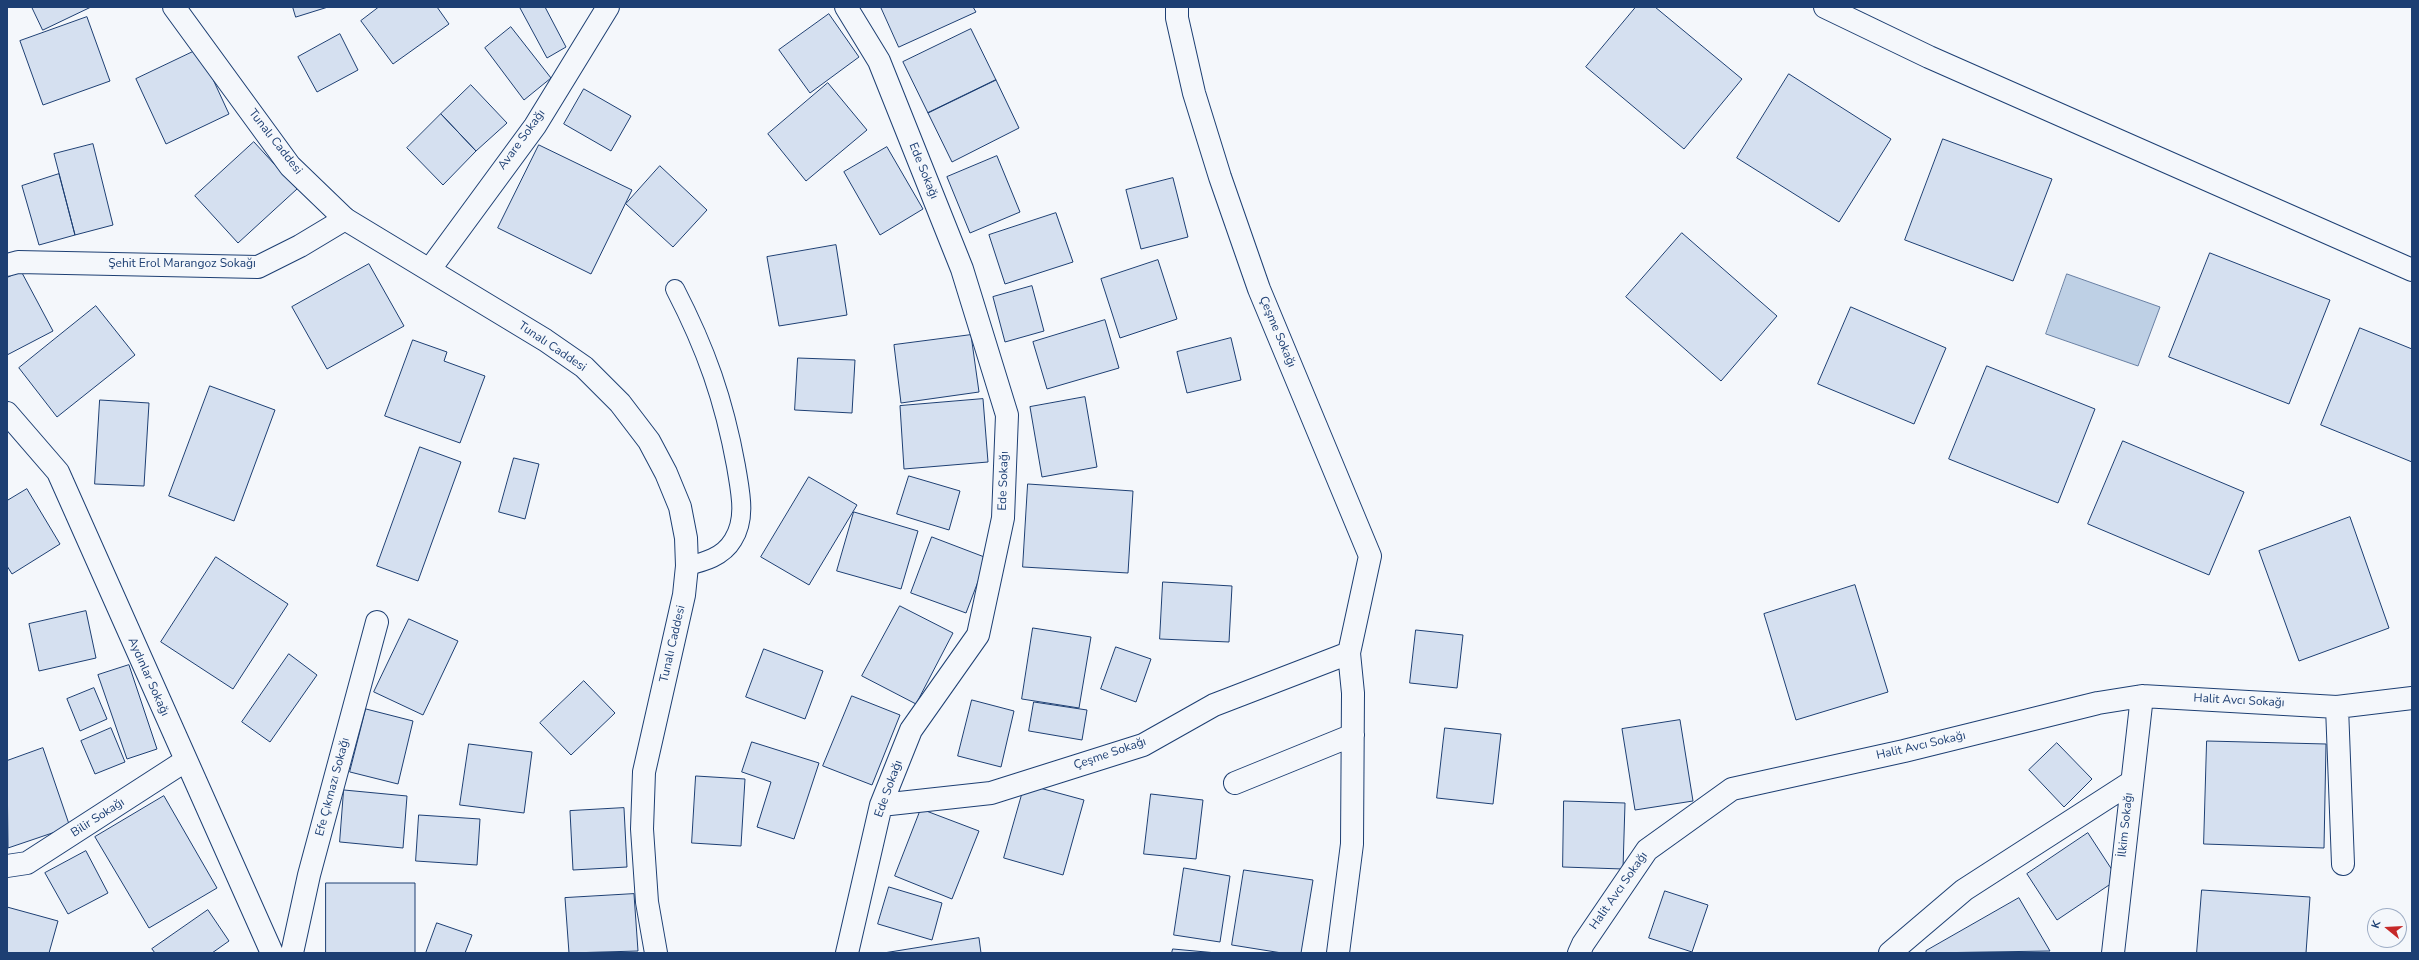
<!DOCTYPE html>
<meta charset="utf-8">
<style>
body{margin:0}
#map{position:relative;width:2419px;height:960px;overflow:hidden;background:#f4f7fb;font-family:"Nunito Sans",sans-serif}
canvas{display:block}
.frame{position:absolute;inset:0;border:8px solid #1d3f73;pointer-events:none}
.north{position:absolute;left:2367px;top:908px;width:40px;height:40px;box-sizing:border-box;background:#f4f7fb;border:1px solid #9eadc5;border-radius:50%;rotate:288deg;font-size:11px;font-weight:700;line-height:16px;text-align:center;color:#1d3f73}
.north::after{content:'';display:block;margin:auto;width:14px;height:18px;background:#c62828;clip-path:polygon(50% 0,100% 100%,50% 72%,0 100%)}
</style>
<div id="map">
<canvas width="2419" height="960"></canvas>
<div class="frame"></div>
<div class="north">K</div>
</div>
<script>
const ctx = document.querySelector('canvas').getContext('2d');
ctx.lineJoin = 'round';
function fillPath(path, color) { ctx.fillStyle = color; ctx.fill(path, 'evenodd'); }
function stroke(path, color, width, dash) { ctx.strokeStyle = color; ctx.lineWidth = width; ctx.lineCap = dash ? 'butt' : 'round'; ctx.setLineDash(dash || []); ctx.stroke(path); }
function write(font, color, halo, rows, align = 'center') {
  ctx.font = font + ' "Nunito Sans",sans-serif'; ctx.lineWidth = 3; ctx.setLineDash([]); ctx.textBaseline = 'middle'; ctx.strokeStyle = halo; ctx.fillStyle = color; for (const [text, x, y, turn = 0] of rows) {
    ctx.save(); ctx.translate(x, y); ctx.rotate((+turn || 0) * Math.PI / 180); ctx.textAlign = isNaN(turn) ? turn : align; if (halo) ctx.strokeText(text, 0, 0); ctx.fillText(text, 0, 0); ctx.restore();
  }
}
const water = new Path2D(`
 M 2067,274 L 2160,307 L 2138,366 L 2046,334 Z`);
fillPath(water, '#bed0e5');
stroke(water, '#687fa3', 1);
const building = new Path2D(`
 M 32,7 L 91,7 L 43,30 Z
 M 293,7 L 328,7 L 296,17 Z
 M 379,7 L 437,7 L 449,24 L 393,64 L 361,21 Z
 M 523,7 L 545,7 L 566,47 L 547,58 L 520,8 Z
 M 881,7 L 973,7 L 976,12 L 899,47 Z
 M 1636,7 L 1655,7 L 1742,79 L 1684,149 L 1586,67 Z
 M 829,14 L 859,57 L 810,93 L 779,50 Z
 M 87,17 L 110,81 L 43,105 L 20,41 Z
 M 511,27 L 551,78 L 524,100 L 485,48 Z
 M 971,29 L 996,80 L 928,113 L 903,62 Z
 M 340,34 L 358,70 L 317,92 L 298,57 Z
 M 199,49 L 229,114 L 166,144 L 136,79 Z
 M 1789,74 L 1891,139 L 1839,222 L 1737,158 Z
 M 996,80 L 1019,128 L 952,162 L 928,113 Z
 M 828,83 L 867,130 L 806,181 L 768,134 Z
 M 471,85 L 507,123 L 476,151 L 441,114 Z
 M 584,89 L 631,116 L 611,151 L 564,124 Z
 M 441,114 L 476,151 L 443,185 L 407,148 Z
 M 1943,139 L 2052,179 L 2013,281 L 1905,240 Z
 M 254,142 L 297,189 L 238,243 L 195,196 Z
 M 93,144 L 113,225 L 75,235 L 54,154 Z
 M 539,145 L 632,190 L 591,274 L 498,228 Z
 M 887,147 L 923,209 L 880,235 L 844,172 Z
 M 997,156 L 1020,212 L 970,233 L 947,177 Z
 M 660,166 L 707,210 L 673,247 L 626,204 Z
 M 59,174 L 75,235 L 39,245 L 22,186 Z
 M 1173,178 L 1188,237 L 1141,249 L 1126,190 Z
 M 1056,213 L 1073,262 L 1005,284 L 989,235 Z
 M 1682,233 L 1777,316 L 1721,381 L 1626,297 Z
 M 836,245 L 847,315 L 779,326 L 767,257 Z
 M 2210,253 L 2330,300 L 2289,404 L 2169,357 Z
 M 1158,260 L 1177,319 L 1120,338 L 1101,279 Z
 M 369,264 L 404,326 L 327,369 L 292,307 Z
 M 21,271 L 53,331 L 7,355 L 7,278 Z
 M 1032,286 L 1044,331 L 1005,342 L 993,297 Z
 M 96,306 L 135,355 L 57,417 L 19,368 Z
 M 1851,307 L 1946,348 L 1914,424 L 1818,384 Z
 M 1105,320 L 1119,368 L 1047,389 L 1033,342 Z
 M 2360,328 L 2412,349 L 2412,462 L 2321,425 Z
 M 971,335 L 979,392 L 901,403 L 894,345 Z
 M 1231,338 L 1241,380 L 1187,393 L 1177,352 Z
 M 413,340 L 447,352 L 444,361 L 485,376 L 460,443 L 385,416 Z
 M 798,358 L 855,360 L 852,413 L 795,410 Z
 M 1987,366 L 2095,409 L 2058,503 L 1949,459 Z
 M 210,386 L 275,410 L 234,521 L 169,496 Z
 M 1085,397 L 1097,467 L 1042,477 L 1030,407 Z
 M 983,399 L 988,462 L 904,469 L 900,406 Z
 M 100,400 L 149,403 L 144,486 L 95,484 Z
 M 2123,441 L 2244,492 L 2209,575 L 2088,524 Z
 M 420,447 L 461,462 L 418,581 L 377,566 Z
 M 514,458 L 539,464 L 525,519 L 499,512 Z
 M 909,476 L 960,491 L 949,530 L 897,514 Z
 M 809,477 L 857,505 L 809,585 L 761,557 Z
 M 1028,484 L 1133,491 L 1128,573 L 1023,567 Z
 M 27,489 L 60,544 L 12,574 L 7,566 L 7,501 Z
 M 854,512 L 918,531 L 901,589 L 837,571 Z
 M 2350,517 L 2389,628 L 2299,661 L 2259,551 Z
 M 932,537 L 987,558 L 966,613 L 911,593 Z
 M 216,557 L 288,604 L 233,689 L 161,642 Z
 M 1163,582 L 1232,586 L 1229,642 L 1160,639 Z
 M 1855,585 L 1888,692 L 1796,720 L 1764,614 Z
 M 900,606 L 953,633 L 916,704 L 862,676 Z
 M 86,611 L 96,658 L 39,671 L 29,624 Z
 M 409,619 L 458,641 L 423,715 L 374,692 Z
 M 1033,628 L 1091,637 L 1079,708 L 1022,699 Z
 M 1416,630 L 1463,635 L 1457,688 L 1410,683 Z
 M 1116,647 L 1151,659 L 1136,702 L 1101,689 Z
 M 764,649 L 823,671 L 805,719 L 746,697 Z
 M 289,654 L 317,675 L 270,742 L 242,722 Z
 M 129,665 L 157,749 L 127,759 L 98,675 Z
 M 584,681 L 615,713 L 571,755 L 540,723 Z
 M 94,688 L 107,719 L 80,731 L 67,699 Z
 M 852,696 L 900,715 L 872,785 L 823,766 Z
 M 972,700 L 1014,711 L 1001,767 L 958,756 Z
 M 1034,702 L 1087,710 L 1082,740 L 1029,731 Z
 M 366,709 L 413,721 L 398,784 L 350,772 Z
 M 1680,720 L 1693,801 L 1635,810 L 1622,729 Z
 M 111,728 L 125,762 L 95,774 L 81,741 Z
 M 1445,728 L 1501,734 L 1493,804 L 1437,798 Z
 M 2207,741 L 2326,744 L 2324,848 L 2204,844 Z
 M 752,742 L 819,763 L 794,839 L 757,827 L 771,782 L 742,772 Z
 M 2057,743 L 2092,779 L 2064,807 L 2029,770 Z
 M 469,744 L 532,752 L 524,813 L 460,805 Z
 M 43,748 L 70,827 L 8,848 L 7,761 Z
 M 696,776 L 745,779 L 741,846 L 692,843 Z
 M 1025,784 L 1084,800 L 1063,875 L 1004,858 Z
 M 344,790 L 407,796 L 403,848 L 340,842 Z
 M 1151,794 L 1203,800 L 1196,859 L 1144,854 Z
 M 164,796 L 217,888 L 149,928 L 95,837 Z
 M 1564,801 L 1625,803 L 1623,869 L 1563,867 Z
 M 624,808 L 627,867 L 573,870 L 570,811 Z
 M 921,809 L 979,831 L 952,899 L 895,876 Z
 M 419,815 L 480,819 L 477,865 L 416,861 Z
 M 2088,833 L 2118,879 L 2057,920 L 2027,874 Z
 M 86,851 L 108,893 L 68,914 L 45,873 Z
 M 1184,868 L 1230,876 L 1220,942 L 1174,935 Z
 M 1244,870 L 1313,880 L 1301,953 L 1282,953 L 1232,945 Z
 M 326,883 L 415,883 L 415,953 L 326,953 Z
 M 889,887 L 942,903 L 932,940 L 878,924 Z
 M 2202,890 L 2310,897 L 2306,953 L 2197,953 Z
 M 1665,891 L 1708,905 L 1692,952 L 1649,938 Z
 M 634,894 L 638,951 L 569,953 L 565,898 Z
 M 2019,898 L 2050,951 L 1926,953 L 1926,951 Z
 M 7,907 L 58,921 L 49,953 L 7,953 Z
 M 208,910 L 229,941 L 212,953 L 155,953 L 152,949 Z
 M 437,923 L 472,935 L 465,953 L 426,953 Z
 M 979,938 L 981,953 L 884,953 Z
 M 1173,949 L 1217,953 L 1172,953 Z`);
fillPath(building, '#d5e0f0');
stroke(building, '#1d3f73', 1);
const service = new Path2D(`
 M 675,289 C 706,349 724,400 736,466 C 740,491 747,518 733,540 C 723,557 704,562 687,566`);
const minor = new Path2D(`
 M 846,7 L 879,61 L 962,269 L 1007,415 L 1003,518 L 978,635 L 911,730 L 881,805 L 847,953
 M 1177,7 L 1177,18 L 1194,93 L 1220,177 L 1259,289 L 1370,556 L 1349,653 L 1353,693 L 1352,844 L 1338,953
 M 1825,7 L 1929,57 L 2412,270
 M 7,265 L 18,262 L 258,267 L 300,246 L 345,219
 M 430,269 L 535,126 L 608,7
 M 7,413 L 58,472 L 272,953
 M 2337,707 L 2343,864
 M 1235,783 L 1353,735
 M 881,805 L 991,793 L 1143,745 L 1214,705 L 1349,653
 M 7,866 L 27,863 L 185,761
 M 292,953 L 309,875 L 377,622
 M 1579,953 L 1583,944 L 1647,850 L 1732,789 L 1904,751 L 2098,703 L 2142,696 L 2337,707 L 2412,698
 M 1890,953 L 1964,890 L 2130,783
 M 2113,953 L 2142,696`);
const secondary = new Path2D(`
 M 174,7 L 290,166 L 345,219 L 545,340 L 584,367 L 620,403 L 649,441 L 666,473 L 680,507 L 686,538 L 687,566 L 684,595 L 644,772 L 642,829 L 647,902 L 656,953`);
stroke(service, '#1d3f73', 20);
stroke(minor, '#1d3f73', 24);
stroke(secondary, '#1d3f73', 24);
stroke(service, '#f4f7fb', 18);
stroke(minor, '#f4f7fb', 22);
stroke(secondary, '#f4f7fb', 22);
write('12px', '#1d3f73', '#f4f7fb', [
 ["Avare Sokağı",522,140,-54],
 ["Tunalı Caddesi",275,142,52],
 ["Ede Sokağı",923,171,68],
 ["Şehit Erol Marangoz Sokağı",182,264],
 ["Çeşme Sokağı",1277,332,67],
 ["Tunalı Caddesi",552,347,34],
 ["Ede Sokağı",1004,481,-88],
 ["Tunalı Caddesi",673,644,-77],
 ["Aydınlar Sokağı",148,677,66],
 ["Halit Avcı Sokağı",2239,701,3],
 ["Halit Avcı Sokağı",1921,746,-13],
 ["Çeşme Sokağı",1110,754,-19],
 ["Efe Çıkmazı Sokağı",333,787,-75],
 ["Ede Sokağı",889,789,-70],
 ["Bilir Sokağı",98,818,-33],
 ["İlkim Sokağı",2126,825,-84],
 ["Halit Avcı Sokağı",1619,891,-55]
]);
</script>
